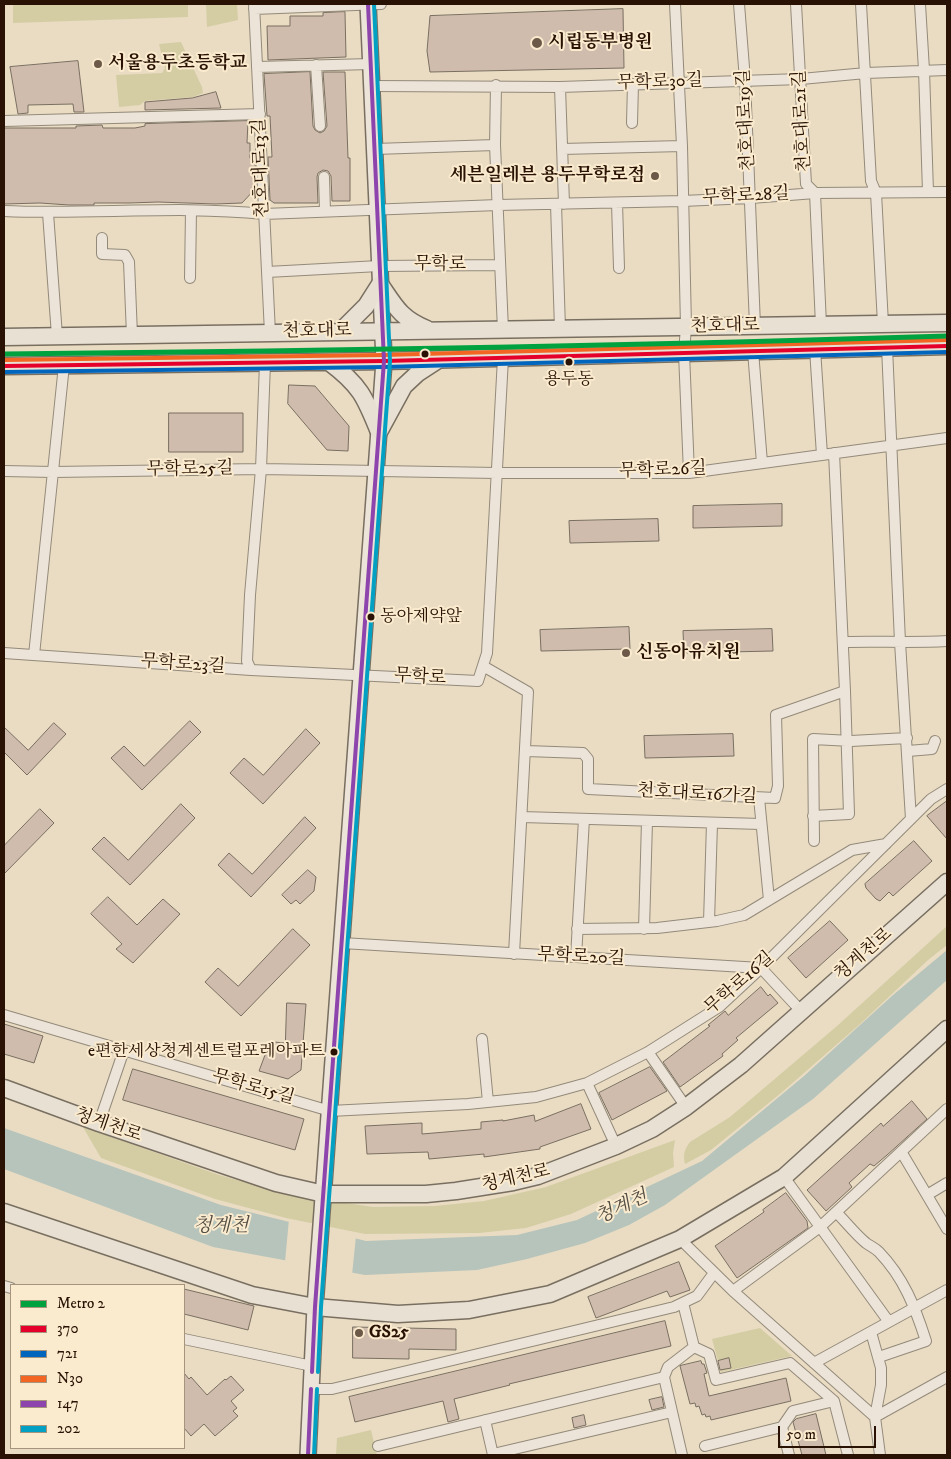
<!DOCTYPE html>
<meta charset="utf-8">
<style>
body{margin:0}
#map{position:relative;width:951px;height:1459px;overflow:hidden;background:#e9dcc3;font-family:"IM FELL DW Pica",serif}
canvas{display:block}
.frame{position:absolute;inset:0;border:5px solid #291204;pointer-events:none}
.legend{position:absolute;left:10px;top:1284px;width:175px;height:165px;box-sizing:border-box;background:#faebce;border:1px solid #a6947d;margin:0;padding:6px 9px;list-style:none;font-size:15px;color:#291204}
.legend li{display:flex;align-items:center;gap:10px;height:25px}
.legend b{width:25px;border:1px solid #a6947d}
.scale{position:absolute;left:778px;top:1426px;width:98px;height:22px;box-sizing:border-box;border:2px solid #291204;border-top:0;padding-left:6px;font-size:15px;line-height:18px;white-space:nowrap;color:#291204;-webkit-text-stroke:4px #faebce;paint-order:stroke}
</style>
<div id="map">
<canvas width="951" height="1459"></canvas>
<div class="frame"></div>
<ul class="legend">
<li><b style="height:6px;background:#00a23f"></b>Metro 2</li>
<li><b style="height:6px;background:#e4002b"></b>370</li>
<li><b style="height:6px;background:#0065bd"></b>721</li>
<li><b style="height:6px;background:#f26522"></b>N30</li>
<li><b style="height:6px;background:#8e44ad"></b>147</li>
<li><b style="height:6px;background:#02a1c4"></b>202</li>
</ul>
<div class="scale">50 m</div>
</div>
<script>
const ctx = document.querySelector('canvas').getContext('2d');
ctx.lineJoin = 'round';
function fillPath(path, color) { ctx.fillStyle = color; ctx.fill(path, 'evenodd'); }
function stroke(path, color, width, dash) { ctx.strokeStyle = color; ctx.lineWidth = width; ctx.lineCap = dash ? 'butt' : 'round'; ctx.setLineDash(dash || []); ctx.stroke(path); }
function write(font, color, halo, rows, align = 'center') {
  ctx.font = font + ' "IM FELL DW Pica","Noto Serif KR",serif'; ctx.lineWidth = 4; ctx.setLineDash([]); ctx.textBaseline = 'middle'; ctx.strokeStyle = halo; ctx.fillStyle = color; for (const [text, x, y, turn = 0] of rows) {
    ctx.save(); ctx.translate(x, y); ctx.rotate((+turn || 0) * Math.PI / 180); ctx.textAlign = isNaN(turn) ? turn : align; if (halo) ctx.strokeText(text, 0, 0); ctx.fillText(text, 0, 0); ctx.restore();
  }
}
fillPath(new Path2D(`
 M 13,4 L 188,4 L 188,17 L 13,23 Z
 M 206,4 L 237,4 L 238,20 L 207,27 Z
 M 181,42 L 202,87 L 203,93 L 193,97 L 145,101 L 140,105 L 119,107 L 116,75 L 162,73 L 165,68 L 159,44 Z
 M 947,926 L 947,945 L 928,960 L 859,1025 L 781,1093 L 711,1150 L 685,1164 C 683,1155 684,1150 690,1142 L 730,1117 L 837,1026 Z
 M 83,1127 L 219,1175 L 287,1194 L 373,1207 L 435,1206 L 484,1201 L 546,1187 L 675,1140 L 673,1153 L 674,1167 L 571,1214 L 526,1228 L 479,1233 L 365,1234 L 286,1218 L 215,1199 L 101,1158 Z
 M 760,1328 L 792,1356 L 721,1372 L 712,1339 Z
 M 371,1430 L 377,1455 L 336,1455 L 337,1438 Z`), '#d4cda3');
fillPath(new Path2D(`
 M 947,950 L 947,980 L 813,1099 L 665,1205 L 629,1225 L 585,1243 L 527,1259 L 477,1270 L 365,1275 L 213,1247 L 4,1169 L 4,1128 L 221,1205 L 366,1241 L 517,1235 L 577,1220 L 702,1161 L 804,1076 L 893,995 Z`), '#b7c4bb');
fillPath(new Path2D(`
 M 289,1219 L 356,1236 L 352,1275 L 285,1262 Z`), '#e9dcc3');
const building = new Path2D(`
 M 623,9 L 624,68 L 430,72 L 427,51 L 430,16 Z
 M 345,12 L 346,57 L 268,60 L 267,26 L 290,26 L 290,16 L 323,16 L 323,13 Z
 M 78,61 L 84,112 L 74,112 L 73,104 L 28,105 L 28,113 L 18,114 L 10,67 Z
 M 310,72 L 313,126 L 315,130 L 320,133 L 324,131 L 327,126 L 323,72 L 345,72 L 348,158 L 350,158 L 350,201 L 332,201 L 331,176 L 328,171 L 323,170 L 318,173 L 317,177 L 318,203 L 274,203 L 270,200 L 268,157 L 272,157 L 270,116 L 267,116 L 264,74 Z
 M 216,92 L 221,108 L 145,110 L 145,102 L 192,98 Z
 M 248,121 L 247,143 L 250,143 L 250,158 L 255,158 L 256,188 L 242,203 L 215,204 L 158,202 L 129,203 L 94,203 L 94,205 L 69,205 L 40,203 L 4,204 L 4,128 L 76,128 L 76,126 L 102,125 L 103,128 L 135,128 L 145,126 L 145,124 Z
 M 289,385 L 315,386 L 349,426 L 348,451 L 327,450 L 288,404 Z
 M 169,413 L 243,413 L 243,452 L 169,452 Z
 M 782,504 L 782,526 L 693,528 L 693,506 Z
 M 658,519 L 659,541 L 570,543 L 569,521 Z
 M 629,627 L 630,649 L 541,651 L 540,630 Z
 M 772,629 L 773,651 L 684,653 L 683,631 Z
 M 190,721 L 201,732 L 142,790 L 111,758 L 124,746 L 144,766 Z
 M 54,723 L 66,734 L 27,775 L 4,752 L 4,727 L 28,750 Z
 M 306,729 L 320,743 L 263,804 L 230,773 L 244,758 L 263,775 Z
 M 733,734 L 734,756 L 645,758 L 644,736 Z
 M 947,801 L 947,839 L 927,816 Z
 M 181,804 L 195,818 L 130,885 L 92,849 L 104,837 L 128,860 Z
 M 40,809 L 54,823 L 4,874 L 4,846 Z
 M 305,817 L 316,828 L 251,897 L 218,865 L 229,853 L 252,874 Z
 M 914,841 L 932,861 L 893,896 L 889,892 L 880,901 L 876,899 L 866,888 L 865,884 Z
 M 308,870 L 316,877 L 314,891 L 300,904 L 296,900 L 291,904 L 282,895 Z
 M 108,897 L 137,925 L 163,899 L 180,914 L 133,963 L 116,949 L 122,944 L 91,914 Z
 M 830,921 L 848,940 L 806,978 L 788,958 Z
 M 293,929 L 310,945 L 241,1016 L 205,982 L 218,968 L 238,986 Z
 M 761,987 L 768,996 L 770,994 L 778,1003 L 736,1038 L 738,1040 L 722,1054 L 723,1056 L 680,1087 L 663,1062 L 710,1026 L 708,1025 L 725,1011 L 728,1015 Z
 M 287,1003 L 306,1004 L 301,1070 L 288,1079 L 259,1071 L 268,1047 L 274,1046 L 274,1042 L 285,1043 Z
 M 4,1024 L 43,1036 L 34,1063 L 4,1054 Z
 M 650,1067 L 667,1091 L 612,1120 L 599,1093 Z
 M 133,1069 L 304,1119 L 295,1150 L 123,1100 Z
 M 912,1101 L 927,1119 L 887,1155 L 874,1166 L 870,1164 L 849,1183 L 852,1187 L 826,1211 L 807,1190 L 881,1123 L 883,1126 Z
 M 581,1104 L 591,1129 L 540,1147 L 540,1149 L 484,1157 L 484,1154 L 429,1159 L 428,1152 L 367,1154 L 365,1126 L 422,1123 L 422,1134 L 481,1129 L 481,1122 L 503,1120 L 503,1121 L 534,1115 L 535,1121 Z
 M 786,1193 L 807,1221 L 808,1228 L 737,1278 L 715,1246 L 764,1212 L 763,1210 Z
 M 679,1262 L 690,1290 L 670,1297 L 667,1291 L 596,1318 L 588,1297 Z
 M 184,1289 L 254,1306 L 248,1330 L 184,1314 Z
 M 665,1321 L 671,1346 L 509,1384 L 510,1385 L 454,1399 L 459,1419 L 448,1422 L 443,1401 L 355,1422 L 349,1397 Z
 M 353,1327 L 456,1329 L 456,1350 L 409,1349 L 409,1359 L 353,1358 Z
 M 729,1358 L 731,1368 L 720,1370 L 718,1361 Z
 M 701,1361 L 702,1364 L 704,1364 L 707,1373 L 704,1374 L 709,1396 L 786,1378 L 791,1401 L 711,1420 L 710,1416 L 706,1417 L 705,1414 L 702,1415 L 699,1406 L 696,1407 L 695,1403 L 690,1404 L 680,1366 Z
 M 184,1373 L 189,1379 L 191,1377 L 207,1395 L 225,1379 L 226,1380 L 231,1376 L 244,1390 L 231,1401 L 237,1408 L 233,1411 L 238,1416 L 215,1436 L 204,1424 L 191,1436 L 184,1428 Z
 M 662,1397 L 664,1407 L 652,1410 L 649,1400 Z
 M 816,1414 L 826,1455 L 802,1455 L 793,1422 L 796,1419 Z
 M 584,1415 L 586,1425 L 574,1428 L 572,1418 Z`);
fillPath(building, '#d0bcad');
stroke(building, '#796f61', 1);
const minor = new Path2D(`
 M 254,4 L 270,333
 M 675,4 L 682,146 L 686,327 L 684,353 L 689,473
 M 739,4 L 745,80 L 755,326
 M 796,4 L 806,184 L 815,193 L 821,325
 M 861,4 L 871,181 L 876,193 L 883,324
 M 920,4 L 924,70 L 928,192
 M 254,9 L 381,4
 M 316,65 L 320,126
 M 257,67 L 371,64
 M 496,85 L 495,145 L 503,330
 M 372,86 L 560,87 L 801,79 L 866,73 L 947,70
 M 560,87 L 564,204
 M 4,121 L 260,114
 M 632,123 L 633,84
 M 375,149 L 495,145
 M 562,149 L 682,146
 M 324,177 L 325,211
 M 617,203 L 619,268
 M 556,204 L 560,329
 M 4,211 C 90,215 177,205 264,214 L 498,205 L 682,201 L 751,198 L 815,193 L 947,192
 M 48,213 L 57,336
 M 102,238 L 102,254 L 125,255 L 129,262 L 132,335
 M 267,272 L 379,266 L 500,265
 M 190,278 L 191,211
 M 887,347 L 900,642 L 911,819
 M 815,349 L 822,455
 M 753,351 L 762,463
 M 4,471 L 53,472 L 261,469 L 497,473 L 689,473 L 947,438
 M 843,642 C 878,641 912,643 947,641
 M 4,653 L 251,670 L 478,681 L 487,653 L 503,358
 M 34,655 L 64,365
 M 483,666 L 528,692 L 514,954
 M 251,670 L 247,661 L 250,595 L 261,469 L 265,363
 M 526,751 L 583,753 L 588,759 L 588,789 L 775,798 L 778,786 L 776,715 L 845,691
 M 908,751 L 932,749 L 935,741
 M 759,798 L 769,900
 M 813,816 L 849,814 L 845,691 L 834,453
 M 522,817 L 761,824
 M 814,841 L 813,739 L 851,741 L 907,738
 M 709,922 L 712,823
 M 577,929 L 657,928 L 717,921 L 744,915 L 852,850 L 886,844
 M 644,929 L 647,821
 M 342,943 L 761,968 L 801,1011
 M 576,957 L 584,819
 M 4,1015 L 330,1111 L 468,1104 L 536,1097 L 587,1083 L 648,1052 L 719,1007 L 761,968 L 931,799 L 947,789
 M 482,1039 L 488,1102
 M 648,1052 L 686,1107
 M 587,1083 L 616,1146
 M 99,1123 L 124,1050
 M 902,1153 L 947,1229
 M 784,1177 L 889,1322
 M 927,1195 L 947,1183
 M 836,1212 C 846,1222 855,1234 866,1243 C 870,1246 875,1248 879,1252 C 904,1278 915,1307 926,1341 L 879,1357
 M 680,1239 L 733,1291 L 875,1417 L 880,1455
 M 4,1286 L 11,1288
 M 733,1291 L 820,1227 L 947,1109
 M 683,1303 L 694,1347 L 709,1354 L 716,1380 L 790,1363 L 834,1401 L 848,1455
 M 871,1332 L 881,1368 L 881,1385 L 875,1417
 M 184,1339 L 312,1366
 M 814,1363 L 947,1290
 M 311,1389 L 332,1389 L 674,1307 L 697,1296 L 714,1273
 M 875,1417 L 947,1377
 M 485,1420 L 493,1455
 M 378,1446 L 664,1377
 M 705,1446 L 782,1427
 M 493,1454 L 672,1412
 M 682,1455 L 664,1377 L 668,1367 L 694,1347
 M 789,1455 L 782,1427 L 793,1411 L 834,1401`);
const secondary = new Path2D(`
 M 308,1455 L 315,1307 L 384,361 L 368,4`);
const primary = new Path2D(`
 M 340,332 L 366,306 L 380,284 C 395,306 401,319 427,329
 M 4,337 L 947,323
 M 329,362 C 360,385 365,397 379,432
 M 4,366 L 384,361 L 947,346
 M 379,432 L 404,386 L 418,373 L 438,360
 M 4,1088 L 99,1123 L 276,1183 L 324,1194 L 426,1194 L 456,1191 L 513,1182 L 538,1176 L 616,1146 L 652,1129 L 686,1107 L 741,1065 L 947,882
 M 4,1212 L 252,1295 L 315,1307 L 398,1314 L 469,1310 L 550,1294 L 680,1239 L 784,1177 L 947,1029`);
stroke(minor, '#948a7a', 12);
stroke(secondary, '#796f61', 18);
stroke(primary, '#796f61', 19);
stroke(minor, '#ece4d8', 10);
stroke(secondary, '#ece4d8', 15);
stroke(primary, '#e8e0d2', 16);
stroke(new Path2D(`
 M 4,366 L 384,361 L 947,346`), '#e4002b', 4);
stroke(new Path2D(`
 M 4,372 L 384,367 L 947,352`), '#0065bd', 4);
stroke(new Path2D(`
 M 4,360 L 384,355 L 947,340`), '#f26522', 4);
stroke(new Path2D(`
 M 312,1372 L 315,1307 L 384,361 L 368,4
 M 308,1455 L 311,1389`), '#8e44ad', 4);
stroke(new Path2D(`
 M 318,1372 L 321,1307 L 390,361 L 374,4
 M 314,1455 L 317,1389`), '#02a1c4', 4);
stroke(new Path2D(`
 M 4,354 C 318,351 633,346 947,336`), '#00a23f', 5);
for (const [x, y, r, color] of [
 [537,43,6,"#6c5947"],
 [98,64,5,"#6c5947"],
 [655,176,5,"#6c5947"],
 [425,354,4.5,"#291204"],
 [569,362,4.5,"#291204"],
 [371,617,4.5,"#291204"],
 [626,653,5,"#6c5947"],
 [334,1052,4.5,"#291204"],
 [359,1333,5,"#6c5947"]
]) { const dot = new Path2D(); dot.arc(x, y, r, 0, 2 * Math.PI); ctx.fillStyle = color; ctx.fill(dot); stroke(dot, '#faebce', 2); }
write('17px', '#291204', '#faebce', [
 ["용두동",569,380],
 ["동아제약앞",380,617,"left"],
 ["e편한세상청계센트럴포레아파트",325,1052,"right"]
]);
write('bold 18px', '#291204', '#faebce', [
 ["시립동부병원",548,43],
 ["서울용두초등학교",108,64],
 ["세븐일레븐 용두무학로점",645,176,"right"],
 ["신동아유치원",636,653],
 ["GS25",369,1333]
], 'left');
write('18px', '#291204', '#faebce', [
 ["무학로30길",660,83,-2],
 ["천호대로19길",747,120,-93],
 ["천호대로21길",803,121,-93],
 ["천호대로13길",262,168,-92],
 ["무학로28길",746,197,-3],
 ["무학로",440,265],
 ["천호대로",725,327,-1],
 ["천호대로",317,332,-1],
 ["무학로25길",190,470,-1],
 ["무학로26길",663,471,-2],
 ["무학로23길",183,665,4],
 ["무학로",420,678,3],
 ["천호대로16가길",697,795,3],
 ["청계천로",864,955,-41],
 ["무학로20길",581,958,3],
 ["무학로16길",740,984,-41],
 ["무학로15길",253,1088,16],
 ["청계천로",108,1126,19],
 ["청계천로",516,1179,-13]
]);
write('italic 19px', '#534d43', '#faebce', [
 ["청계천",622,1208,-25],
 ["청계천",221,1227]
]);
</script>
